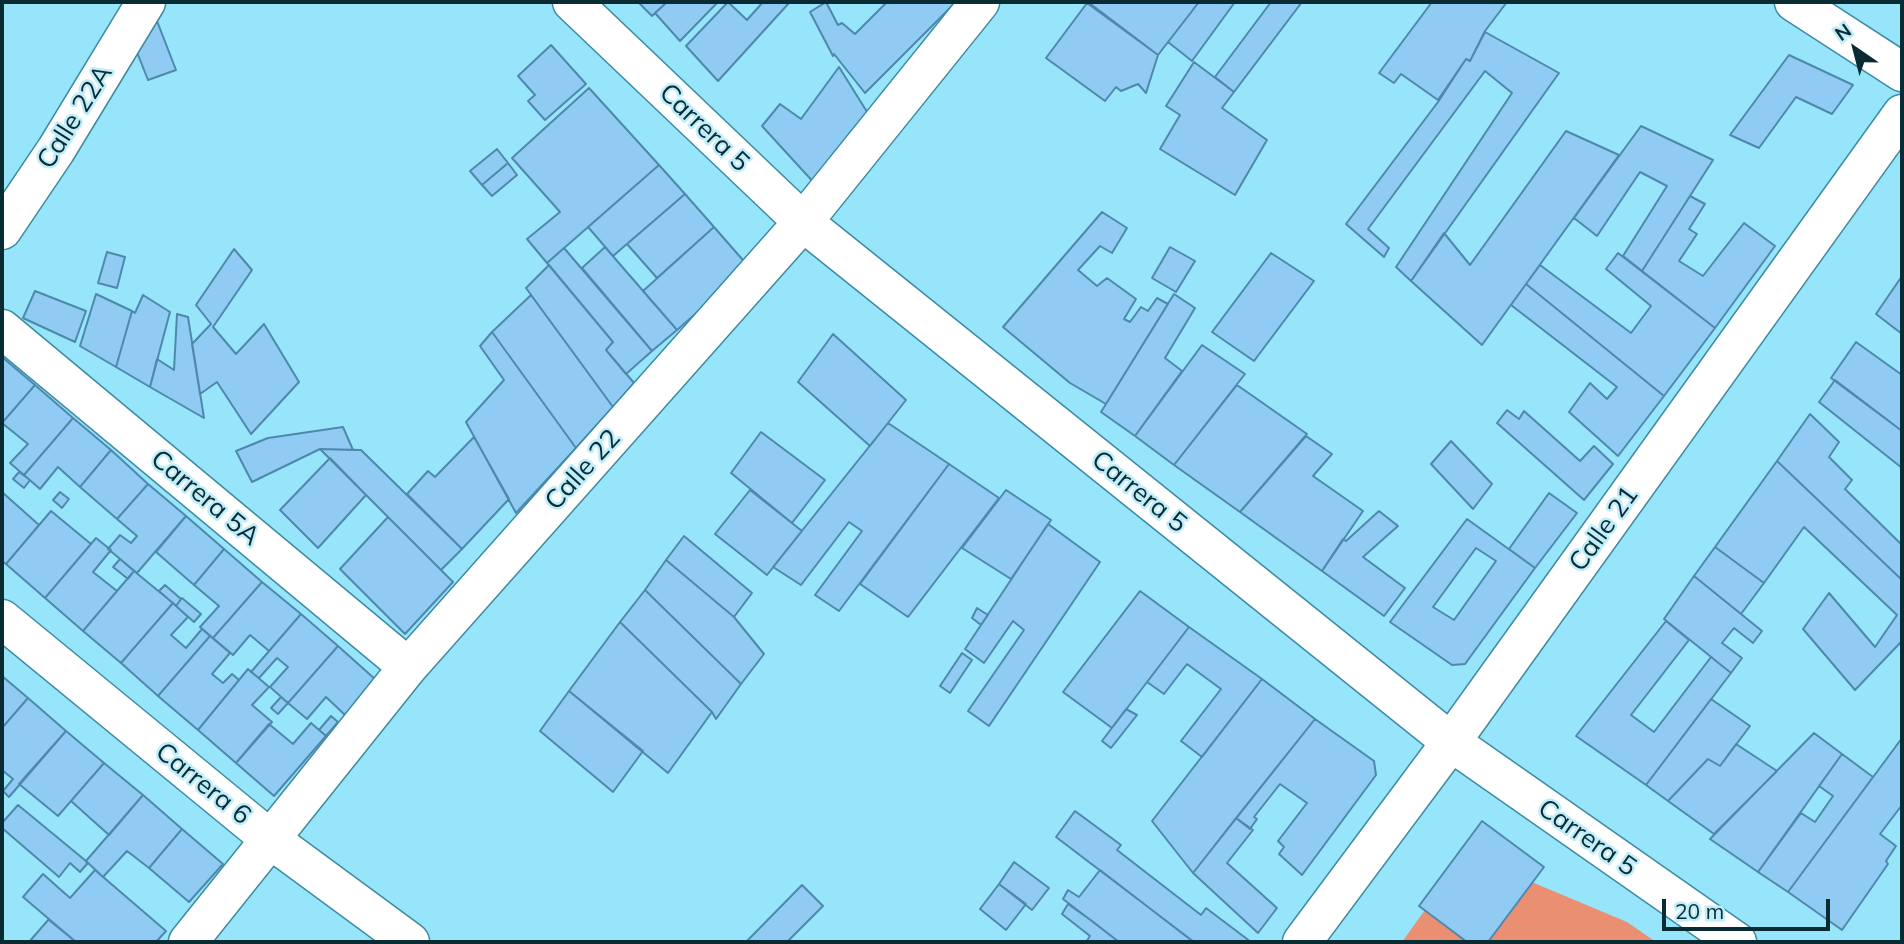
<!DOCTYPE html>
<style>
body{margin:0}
#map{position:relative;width:1904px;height:944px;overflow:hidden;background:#97e5fb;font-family:Mulish,sans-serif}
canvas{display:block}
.frame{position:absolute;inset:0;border:4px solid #092b34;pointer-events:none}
.north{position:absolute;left:1820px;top:14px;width:70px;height:70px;-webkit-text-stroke:5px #c0edfa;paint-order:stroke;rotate:325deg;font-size:19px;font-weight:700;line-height:28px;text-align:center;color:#092b34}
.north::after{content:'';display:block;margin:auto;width:24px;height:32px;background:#092b34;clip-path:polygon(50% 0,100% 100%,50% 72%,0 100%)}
.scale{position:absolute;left:1662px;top:899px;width:168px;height:32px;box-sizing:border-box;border:4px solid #092b34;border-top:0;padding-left:9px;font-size:21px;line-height:24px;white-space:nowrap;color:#092b34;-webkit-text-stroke:5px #c0edfa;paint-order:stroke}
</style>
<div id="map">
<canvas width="1904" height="944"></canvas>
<div class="frame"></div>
<div class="north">N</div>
<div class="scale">20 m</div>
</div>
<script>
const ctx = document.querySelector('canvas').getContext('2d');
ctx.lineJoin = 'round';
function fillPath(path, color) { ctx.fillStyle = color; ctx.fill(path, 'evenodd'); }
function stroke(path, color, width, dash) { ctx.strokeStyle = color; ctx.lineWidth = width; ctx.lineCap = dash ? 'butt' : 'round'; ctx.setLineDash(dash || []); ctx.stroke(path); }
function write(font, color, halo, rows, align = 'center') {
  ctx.font = font + ' Mulish,sans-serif'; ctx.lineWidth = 5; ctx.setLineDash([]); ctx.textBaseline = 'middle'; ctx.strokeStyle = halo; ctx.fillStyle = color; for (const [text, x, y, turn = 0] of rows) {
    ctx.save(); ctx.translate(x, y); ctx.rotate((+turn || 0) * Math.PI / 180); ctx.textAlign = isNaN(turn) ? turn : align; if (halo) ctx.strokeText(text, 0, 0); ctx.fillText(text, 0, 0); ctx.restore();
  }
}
fillPath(new Path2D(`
 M 1465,854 L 1627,922 L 1656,942 L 1402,942 Z`), '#eb8f73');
const building = new Path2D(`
 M 638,2 L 667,2 L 652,16 Z
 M 667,2 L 718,2 L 680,41 L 655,13 Z
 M 728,2 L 747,20 L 763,2 L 789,3 L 718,81 L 686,46 Z
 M 826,2 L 838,25 L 842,23 L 855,34 L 887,2 L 956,2 L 865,93 L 834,54 L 833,56 L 810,12 Z
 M 1088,2 L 1199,2 L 1158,55 Z
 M 1199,2 L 1235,2 L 1192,61 L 1168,42 Z
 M 1271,2 L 1302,2 L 1234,92 L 1215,77 Z
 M 1432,2 L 1507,2 L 1485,31 L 1470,61 L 1466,59 L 1438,100 L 1401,74 L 1394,83 L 1379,73 Z
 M 1087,3 L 1158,55 L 1146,93 L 1138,84 L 1121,91 L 1116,87 L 1105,101 L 1046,58 Z
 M 157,21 L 176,70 L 148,80 L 129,32 Z
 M 1485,32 L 1559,73 L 1411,281 L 1396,267 L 1512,93 L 1485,71 L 1368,229 L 1389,248 L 1384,257 L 1346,224 L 1438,102 L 1466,59 L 1470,61 Z
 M 551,45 L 586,84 L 545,120 L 528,101 L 535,95 L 518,76 Z
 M 1789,55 L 1853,85 L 1832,114 L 1796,97 L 1759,148 L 1730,135 Z
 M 1194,62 L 1234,92 L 1222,108 L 1267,140 L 1235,195 L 1160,149 L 1180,115 L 1166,106 Z
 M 839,67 L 869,115 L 816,185 L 762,126 L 780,104 L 801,119 Z
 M 589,88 L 659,165 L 547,263 L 527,239 L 560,212 L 512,158 Z
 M 1641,126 L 1713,160 L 1642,271 L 1623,256 L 1667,186 L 1640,172 L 1597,236 L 1574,218 Z
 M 1566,131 L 1619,155 L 1482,345 L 1411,281 L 1444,233 L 1470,265 Z
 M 497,149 L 508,163 L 482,185 L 470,171 Z
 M 508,163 L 517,175 L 492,196 L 482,185 Z
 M 659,165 L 685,194 L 613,256 L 588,227 Z
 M 685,194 L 714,227 L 657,278 L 627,244 Z
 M 1690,196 L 1705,204 L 1689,229 L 1697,234 L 1679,261 L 1703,276 L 1744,223 L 1775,246 L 1715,328 L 1642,271 Z
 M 1102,212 L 1127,228 L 1112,253 L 1100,246 L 1078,270 L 1097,286 L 1107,278 L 1136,299 L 1124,319 L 1130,322 L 1141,307 L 1148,311 L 1157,298 L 1168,304 L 1106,404 L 1070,383 L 1003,327 Z
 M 714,227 L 749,267 L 677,330 L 643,291 Z
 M 605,247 L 677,330 L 652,351 L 582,268 Z
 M 1170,247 L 1195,261 L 1176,292 L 1152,278 Z
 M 564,248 L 652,351 L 626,374 L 606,350 L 613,342 L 547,263 Z
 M 234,249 L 252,270 L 213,327 L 236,354 L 264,324 L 299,382 L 251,434 L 217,382 L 200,394 L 192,344 L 211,324 L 196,305 Z
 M 107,252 L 125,257 L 117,288 L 98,283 Z
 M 1271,253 L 1314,281 L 1254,361 L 1212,332 Z
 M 1618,253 L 1715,328 L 1664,396 L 1526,284 L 1540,265 L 1631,333 L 1651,306 L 1606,269 Z
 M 549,265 L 613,342 L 606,350 L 634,383 L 613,407 L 526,288 Z
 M 1902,276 L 1902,334 L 1876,314 Z
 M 1526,284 L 1664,396 L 1618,456 L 1569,412 L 1590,383 L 1607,399 L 1617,387 L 1511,305 Z
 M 35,291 L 86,311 L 75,342 L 23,318 Z
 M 96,294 L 132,311 L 116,367 L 80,346 Z
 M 1174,294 L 1195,308 L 1165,358 L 1182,371 L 1135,436 L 1101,412 Z
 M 143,295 L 170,312 L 150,387 L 116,367 L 132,311 L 135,313 Z
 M 531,295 L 613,407 L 576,448 L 492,332 Z
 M 177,314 L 188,317 L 204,418 L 150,387 L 157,359 L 174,370 Z
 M 492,332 L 576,448 L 516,513 L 466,422 L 504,380 L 480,346 Z
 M 833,334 L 906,400 L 870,446 L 798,382 Z
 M 1856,342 L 1902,375 L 1902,431 L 1831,378 Z
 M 1202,345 L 1245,374 L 1174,465 L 1135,436 Z
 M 2,357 L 35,385 L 2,423 Z
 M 1835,380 L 1902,431 L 1902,468 L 1819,402 Z
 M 35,385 L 73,418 L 24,475 L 10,463 L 28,444 L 2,423 Z
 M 1237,385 L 1307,434 L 1240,512 L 1174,465 Z
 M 1507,410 L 1519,419 L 1524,411 L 1580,461 L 1594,446 L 1613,464 L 1584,500 L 1497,423 Z
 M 1810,414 L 1839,442 L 1829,457 L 1852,480 L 1845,489 L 1902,545 L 1902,580 L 1777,461 Z
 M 73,418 L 111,450 L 80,487 L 58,467 L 40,489 L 24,475 Z
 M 888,423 L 949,464 L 839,611 L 815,595 L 862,531 L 849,522 L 801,585 L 773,567 Z
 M 343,427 L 353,450 L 320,449 L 252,482 L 236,451 L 268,438 Z
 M 761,432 L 825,480 L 792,523 L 731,473 Z
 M 1306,436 L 1332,454 L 1313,476 L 1363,511 L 1322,571 L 1240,512 Z
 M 474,437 L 509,499 L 462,549 L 407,494 L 428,471 L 435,477 Z
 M 1451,441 L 1492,484 L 1473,509 L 1431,464 Z
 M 320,449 L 361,450 L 462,549 L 441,570 Z
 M 111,450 L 148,484 L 117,519 L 80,487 Z
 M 330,458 L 366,495 L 318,548 L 280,510 Z
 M 1777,461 L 1902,580 L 1902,641 L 1855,690 L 1803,629 L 1829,593 L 1875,647 L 1897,615 L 1804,527 L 1764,583 L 1715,547 Z
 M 949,464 L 999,498 L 908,617 L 860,584 Z
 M 19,472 L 30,480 L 24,488 L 13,479 Z
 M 148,484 L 186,516 L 137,573 L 108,549 L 120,535 L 131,543 L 137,536 L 117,519 Z
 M 750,490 L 802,531 L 767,575 L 715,534 Z
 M 1006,490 L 1051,520 L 1011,579 L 962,548 Z
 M 2,492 L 39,525 L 6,564 L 2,561 Z
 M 60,492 L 69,499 L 62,508 L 53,500 Z
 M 1549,493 L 1577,513 L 1535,568 L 1509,549 Z
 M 51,511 L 91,544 L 45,598 L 6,564 Z
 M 1379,511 L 1398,526 L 1363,557 L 1405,588 L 1384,616 L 1322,571 L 1343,539 L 1346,541 Z
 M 186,516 L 224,549 L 194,585 L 156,552 Z
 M 388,517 L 453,582 L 405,634 L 340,569 Z
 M 1467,519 L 1535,568 L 1465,664 L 1452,665 L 1390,622 ZM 1476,548 L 1496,561 L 1454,620 L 1433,607 Z
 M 1048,524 L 1100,562 L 989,726 L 968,711 L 1024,630 L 1013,621 L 984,663 L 965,649 Z
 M 684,536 L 752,593 L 734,617 L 666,560 Z
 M 96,538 L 111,550 L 93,572 L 117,591 L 83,631 L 45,598 Z
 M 1715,547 L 1764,583 L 1741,614 L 1694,576 Z
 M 224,549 L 262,582 L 213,638 L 200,627 L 219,606 L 194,585 Z
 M 120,559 L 134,571 L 128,579 L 113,567 Z
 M 666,560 L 734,617 L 764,654 L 741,684 L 645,590 Z
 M 134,571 L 173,603 L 121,663 L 83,631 Z
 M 1694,576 L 1762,631 L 1753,643 L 1734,628 L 1722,643 L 1742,658 L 1731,673 L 1664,619 Z
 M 262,582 L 301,614 L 269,651 L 250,635 L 233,655 L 213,638 Z
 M 165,585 L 181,599 L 176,606 L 159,591 Z
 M 645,590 L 741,684 L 716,719 L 712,712 L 620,622 Z
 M 1140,591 L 1189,627 L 1112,728 L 1063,692 Z
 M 182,598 L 201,614 L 194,622 L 176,606 Z
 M 173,603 L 188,617 L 171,635 L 186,648 L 202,629 L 210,636 L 158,696 L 121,663 Z
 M 977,608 L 988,615 L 981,625 L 972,618 Z
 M 301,614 L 338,646 L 288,703 L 270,687 L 288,667 L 277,658 L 259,678 L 251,672 Z
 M 1666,621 L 1689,640 L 1631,715 L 1654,732 L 1711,657 L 1731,673 L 1646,785 L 1576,736 Z
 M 620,622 L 712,712 L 668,773 L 569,691 Z
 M 1189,627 L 1262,679 L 1202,757 L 1181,741 L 1221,689 L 1187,664 L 1164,694 L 1147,682 Z
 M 210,636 L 230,653 L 212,674 L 223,683 L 232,674 L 239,680 L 198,730 L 158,696 Z
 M 338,646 L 376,680 L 345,715 L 326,697 L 307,719 L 288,703 Z
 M 962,653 L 972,660 L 950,693 L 940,686 Z
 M 248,669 L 269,687 L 252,705 L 272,722 L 236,763 L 198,730 Z
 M 2,676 L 28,698 L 2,728 Z
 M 1262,679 L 1315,719 L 1193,873 L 1152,821 Z
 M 569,691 L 643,751 L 613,792 L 540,731 Z
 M 281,697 L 288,703 L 278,714 L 271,708 Z
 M 28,698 L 66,731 L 9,797 L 3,791 L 13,779 L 2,770 L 2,728 Z
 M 1711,699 L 1750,726 L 1720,766 L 1708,759 L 1668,801 L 1646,785 Z
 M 1126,709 L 1137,715 L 1111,748 L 1102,741 Z
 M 331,716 L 338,722 L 326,736 L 319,730 Z
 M 1315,719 L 1374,761 L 1376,775 L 1302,875 L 1279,854 L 1284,847 L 1278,841 L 1307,803 L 1280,784 L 1254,817 L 1257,819 L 1250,829 L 1236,818 Z
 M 311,723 L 326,736 L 274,796 L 236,763 L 269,724 L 293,744 Z
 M 66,731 L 104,763 L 58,816 L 19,784 Z
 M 1814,733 L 1842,754 L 1758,872 L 1710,839 Z
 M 1902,738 L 1902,805 L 1880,834 L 1896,846 L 1886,861 L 1888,864 L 1842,930 L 1788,892 Z
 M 1736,744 L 1777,771 L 1714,834 L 1668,801 L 1708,759 L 1720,766 Z
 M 1842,754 L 1873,777 L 1788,892 L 1758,872 L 1801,813 L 1815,822 L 1833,796 L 1819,786 Z
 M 104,763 L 143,795 L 109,835 L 71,801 Z
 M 143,795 L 182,829 L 149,868 L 127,851 L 103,877 L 86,861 Z
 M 18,805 L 86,861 L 87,864 L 80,872 L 70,863 L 59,877 L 2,828 L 2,823 Z
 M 1075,811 L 1121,845 L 1117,850 L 1201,915 L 1206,908 L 1251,942 L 1194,942 L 1056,837 Z
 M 1236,818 L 1253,830 L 1227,863 L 1277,908 L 1258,933 L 1193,873 Z
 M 1482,821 L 1544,867 L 1488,942 L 1467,942 L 1419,906 Z
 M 182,829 L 223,864 L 189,902 L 149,868 Z
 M 1014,862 L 1049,888 L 1032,910 L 999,884 Z
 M 95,870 L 166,931 L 156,942 L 76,942 L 23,897 L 43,874 L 70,898 Z
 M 1100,870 L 1187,937 L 1194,942 L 1119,942 L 1063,899 L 1068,890 L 1079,897 Z
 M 999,884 L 1026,904 L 1006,930 L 980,909 Z
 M 802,885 L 823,906 L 787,942 L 746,942 Z
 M 1068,904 L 1092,921 L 1119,942 L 1086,942 L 1090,936 L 1062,914 Z
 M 49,919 L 49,920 L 76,942 L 29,942 Z`);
fillPath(building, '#8fcbf2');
stroke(building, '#4e88ac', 2);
const minor = new Path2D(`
 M 572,2 L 803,222 L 1451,742 L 1737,942
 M 1794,2 L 1902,72
 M 2,230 L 56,150 L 146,2
 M 2,329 L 408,667
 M 2,619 L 270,839 L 410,942
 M 188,942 L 408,667 L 803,222 L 980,2
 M 1302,942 L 1451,742 L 1902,114`);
stroke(minor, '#3d8ba0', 41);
stroke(minor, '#fff', 38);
write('26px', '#092b34', '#c0edfa', [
 ["Calle 22A",75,117,-58],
 ["Carrera 5",704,128,44],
 ["Calle 22",583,470,-48],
 ["Carrera 5",1139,492,39],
 ["Carrera 5A",205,498,40],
 ["Calle 21",1604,529,-54],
 ["Carrera 6",203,784,39],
 ["Carrera 5",1587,838,35]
]);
</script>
